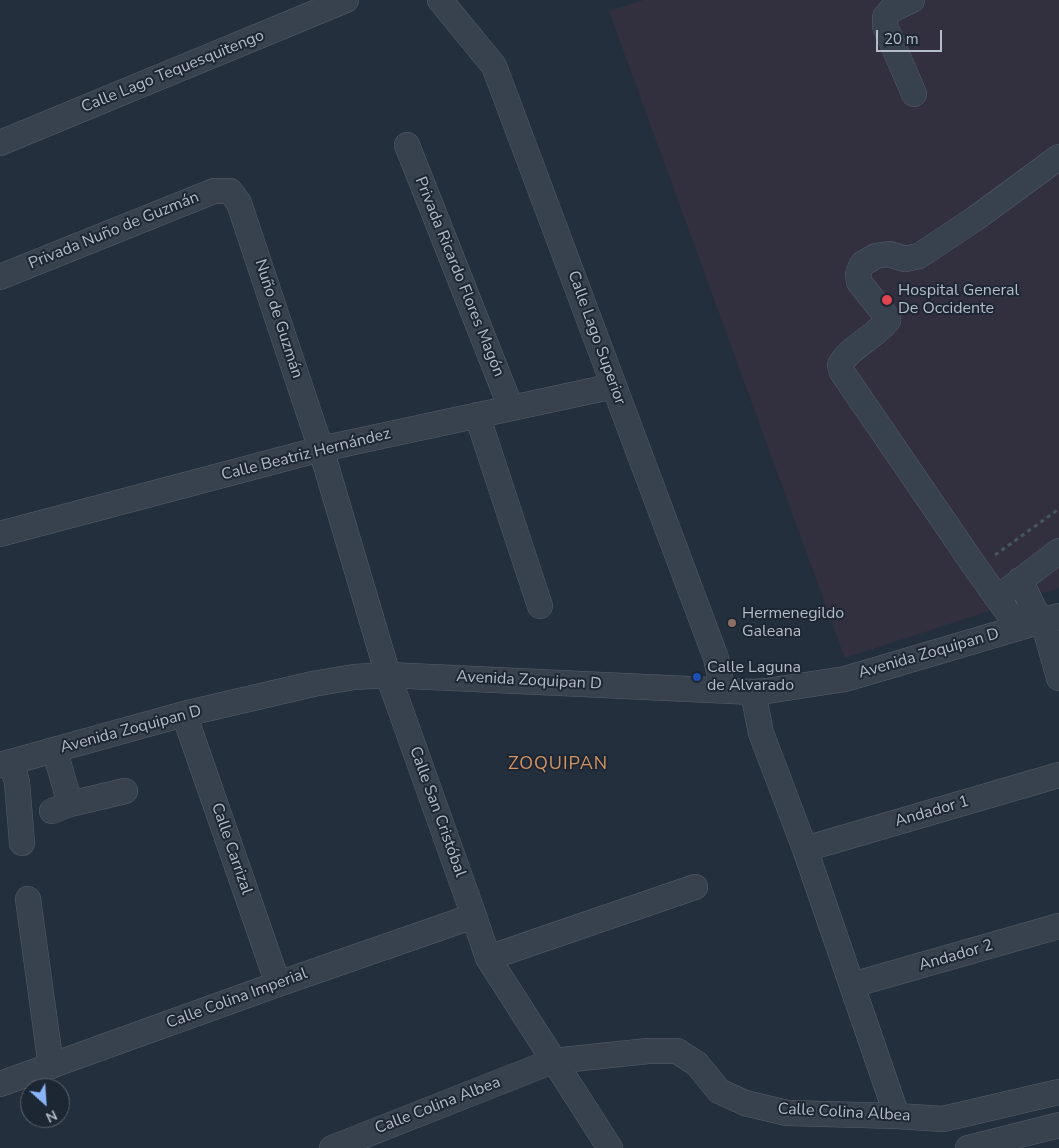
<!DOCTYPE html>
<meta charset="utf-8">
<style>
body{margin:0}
#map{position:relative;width:1059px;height:1148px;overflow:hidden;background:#242f3e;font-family:"Nunito Sans",sans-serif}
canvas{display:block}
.north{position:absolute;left:20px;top:1078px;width:50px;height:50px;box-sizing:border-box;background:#1d2633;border:1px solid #59626f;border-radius:50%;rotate:154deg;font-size:14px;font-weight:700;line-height:20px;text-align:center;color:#b4bcc9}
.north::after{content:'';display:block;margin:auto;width:18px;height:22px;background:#8ab4f8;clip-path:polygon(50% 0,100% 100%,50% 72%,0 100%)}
.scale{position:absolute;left:876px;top:30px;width:66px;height:22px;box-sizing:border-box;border:2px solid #b4bcc9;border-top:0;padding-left:6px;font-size:15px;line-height:18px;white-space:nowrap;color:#b4bcc9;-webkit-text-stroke:4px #1d2633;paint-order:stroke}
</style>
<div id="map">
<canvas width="1059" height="1148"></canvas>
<div class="north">N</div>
<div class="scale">20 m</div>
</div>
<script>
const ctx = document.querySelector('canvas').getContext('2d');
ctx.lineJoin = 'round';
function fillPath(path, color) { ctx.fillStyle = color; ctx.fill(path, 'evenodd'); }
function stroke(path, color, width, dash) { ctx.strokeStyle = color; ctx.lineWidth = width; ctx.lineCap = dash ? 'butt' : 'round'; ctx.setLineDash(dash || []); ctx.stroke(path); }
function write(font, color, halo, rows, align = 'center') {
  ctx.font = font + ' "Nunito Sans",sans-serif'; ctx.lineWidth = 4; ctx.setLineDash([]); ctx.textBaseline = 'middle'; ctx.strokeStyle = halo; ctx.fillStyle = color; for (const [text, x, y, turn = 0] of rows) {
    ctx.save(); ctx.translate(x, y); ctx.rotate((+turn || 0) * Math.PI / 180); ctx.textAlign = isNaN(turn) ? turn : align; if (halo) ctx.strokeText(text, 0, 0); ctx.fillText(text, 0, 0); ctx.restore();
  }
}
fillPath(new Path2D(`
 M 644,0 L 1059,0 L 1059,588 L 845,658 L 609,11 Z`), '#32303f');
const minor = new Path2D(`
 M 440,0 L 494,66 L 716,658 L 723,690
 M 912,0 L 891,10 L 885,17 L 885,26 L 914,94
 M 0,143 L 346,0
 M 407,145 L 511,408
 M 0,277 L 214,191 L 230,191 L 239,203 L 321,449 L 388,675 L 474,916 L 488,958 L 610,1148
 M 477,415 L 540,606
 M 0,534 L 321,449 L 614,386
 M 1020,580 L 1034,609 L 1043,621 L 1059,678
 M 1008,590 L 1059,551
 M 1019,628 L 976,568 L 842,372 L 840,365 C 849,347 876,337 888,320 L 886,316 L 859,282 L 858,274 L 862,264 L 876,256 L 889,254 L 905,259 L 919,256 L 976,218 L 1059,157
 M 753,692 L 761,733 L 805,849 L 897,1116
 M 184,714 L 278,984
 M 55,751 L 70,804
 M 11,762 L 17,782 L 22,843
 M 0,765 L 184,714 L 313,684 L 354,677 L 388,675 L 753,692 L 767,691 L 845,679 L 1059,616
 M 52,811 L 70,804 L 125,791
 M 805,849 L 1059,775
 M 28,899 L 51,1066
 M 488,958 L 695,887
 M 852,985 L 1059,926
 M 0,1084 L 278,984 L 474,916
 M 332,1148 L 553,1061 L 648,1051 L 677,1051 L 697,1064 L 719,1091 L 745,1103 L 787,1113 L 897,1116 L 943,1119 L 1059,1092
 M 968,1148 L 1059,1125`);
stroke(minor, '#565f6c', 26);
stroke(new Path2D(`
 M 995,555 L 1059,509`), '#44595c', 3, [4, 4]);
stroke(minor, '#38414e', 25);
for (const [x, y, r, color] of [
 [887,300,6,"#e0444e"],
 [732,623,5,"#8d6e63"],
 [697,677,5,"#1a4fb4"]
]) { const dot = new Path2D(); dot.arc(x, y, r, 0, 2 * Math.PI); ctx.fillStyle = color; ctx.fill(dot); stroke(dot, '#1d2633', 2); }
write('16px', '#b4bcc9', '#1d2633', [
 ["Calle Lago Tequesquitengo",173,72,-22],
 ["Privada Nuño de Guzmán",114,231,-22],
 ["Privada Ricardo Flores Magón",459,277,68],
 ["Nuño de Guzmán",278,319,72],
 ["Calle Lago Superior",596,338,70],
 ["Calle Beatriz Hernández",306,455,-14],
 ["Avenida Zoquipan D",929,654,-16],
 ["Avenida Zoquipan D",529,681,3],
 ["Avenida Zoquipan D",131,730,-15],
 ["Calle San Cristóbal",437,812,70],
 ["Andador 1",932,812,-16],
 ["Calle Carrizal",231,849,71],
 ["Andador 2",956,956,-16],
 ["Calle Colina Imperial",237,999,-20],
 ["Calle Colina Albea",438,1106,-21],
 ["Calle Colina Albea",844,1113,3]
]);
write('16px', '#b4bcc9', '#1d2633', [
 ["Hospital General",898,291],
 ["De Occidente",898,309],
 ["Hermenegildo",742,614],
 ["Galeana",742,632],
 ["Calle Laguna",707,668],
 ["de Alvarado",707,686]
], 'left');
ctx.letterSpacing = '1px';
write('18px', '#d59563', '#1d2633', [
 ["ZOQUIPAN",558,765]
]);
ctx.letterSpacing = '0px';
</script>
